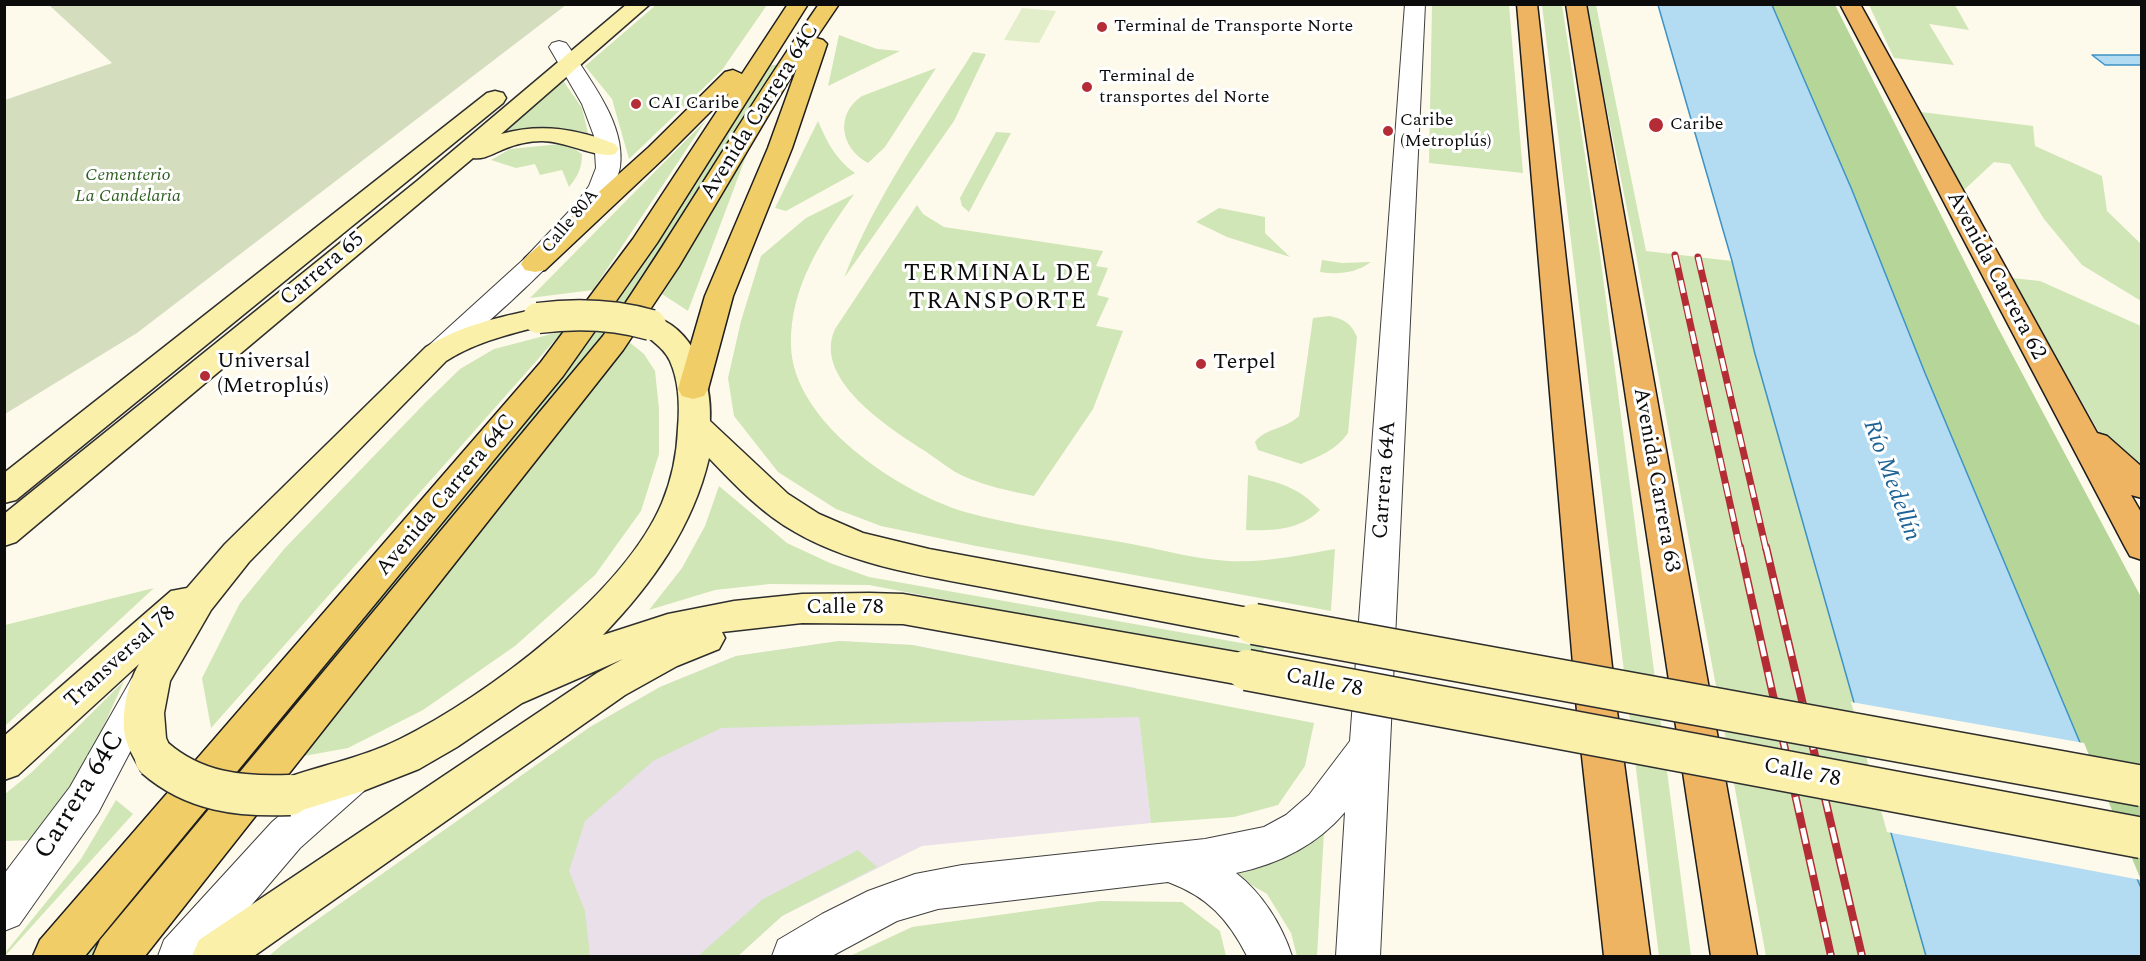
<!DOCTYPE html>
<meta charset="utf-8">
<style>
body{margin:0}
#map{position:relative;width:2146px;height:961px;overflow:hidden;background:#fefaeb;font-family:Spectral,serif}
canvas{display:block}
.frame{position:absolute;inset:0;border:6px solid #0c0c0c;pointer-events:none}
</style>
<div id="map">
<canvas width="2146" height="961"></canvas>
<div class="frame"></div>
</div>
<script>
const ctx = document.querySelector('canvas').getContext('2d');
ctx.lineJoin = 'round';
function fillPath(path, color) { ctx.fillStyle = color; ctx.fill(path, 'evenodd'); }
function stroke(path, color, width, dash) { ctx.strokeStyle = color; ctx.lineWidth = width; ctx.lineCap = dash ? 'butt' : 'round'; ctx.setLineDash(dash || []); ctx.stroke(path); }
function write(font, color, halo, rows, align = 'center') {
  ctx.font = font + ' Spectral,serif'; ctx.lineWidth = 6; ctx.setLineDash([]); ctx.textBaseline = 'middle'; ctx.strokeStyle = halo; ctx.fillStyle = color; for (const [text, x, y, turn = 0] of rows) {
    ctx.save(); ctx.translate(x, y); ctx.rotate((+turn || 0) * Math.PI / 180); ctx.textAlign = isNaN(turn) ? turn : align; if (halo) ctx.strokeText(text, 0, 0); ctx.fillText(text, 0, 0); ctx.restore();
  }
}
fillPath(new Path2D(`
 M 839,641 L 912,645 L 1136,688 L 1151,823 L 922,846 L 782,916 L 738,956 L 269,956 L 283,944 L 590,727 L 660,687 L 736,656 Z`), '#e9e0ea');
fillPath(new Path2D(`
 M 656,5 L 767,5 L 722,70 L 629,159 L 612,99 L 585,66 Z
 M 1432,5 L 1509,5 L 1523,173 L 1429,163 Z
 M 1542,5 L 1562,5 L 1600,254 L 1691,956 L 1659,956 Z
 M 1586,5 L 1596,5 L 1646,251 L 1732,261 L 1755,354 L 1926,956 L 1766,956 L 1634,244 Z
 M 1869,5 L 1955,5 L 1969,30 L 1929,24 L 1954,65 L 1894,58 Z
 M 839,35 L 877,49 L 900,51 L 828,86 Z
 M 973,52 L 986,54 L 954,121 L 844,278 C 875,197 927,125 973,52 Z
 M 768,65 L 778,65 L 640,286 L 583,366 L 92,956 L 76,956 L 571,366 L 630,284 Z
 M 936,68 L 885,147 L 868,163 C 840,148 835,114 862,96 Z
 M 562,79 L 582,108 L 588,133 C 558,127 530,128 500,135 Z
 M 1921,112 L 2033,126 L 2035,146 L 2102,176 L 2107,211 L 2141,244 L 2141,301 L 2082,265 L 2044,219 L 2010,164 L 1994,162 L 1964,190 Z
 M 706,120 L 593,290 L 530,298 Z
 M 818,121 C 827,142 836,160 855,173 L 786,211 L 775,208 Z
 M 996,132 L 1011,133 L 969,212 L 962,206 L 960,198 Z
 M 754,135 L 688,311 L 662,294 Z
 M 560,144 L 573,148 L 582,154 C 582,168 578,176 569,187 L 562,170 L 540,175 L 535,164 L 516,168 L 491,160 L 510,149 Z
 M 854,194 C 822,240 790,286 791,345 C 792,422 899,492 965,512 C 1016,526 1069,533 1121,542 C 1156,548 1192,559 1228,561 C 1264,563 1300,555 1335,549 L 1331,611 L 976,546 L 881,526 L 836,509 L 778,472 L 734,416 L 728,378 L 741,321 L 761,256 L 806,218 Z
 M 917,205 L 923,214 L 944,227 L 1103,251 L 1096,266 L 1108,268 L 1097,295 L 1109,298 L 1096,326 L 1123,331 L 1093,409 L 1034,496 C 1009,491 986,486 963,476 C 950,470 937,459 925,451 C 889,428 812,379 835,329 Z
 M 1219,208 L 1265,217 L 1265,233 L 1290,257 L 1227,237 L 1196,222 Z
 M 1322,260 L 1342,263 L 1371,262 C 1356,273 1338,275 1320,272 Z
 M 2012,278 L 2040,281 L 2141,326 L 2141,475 L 2105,443 Z
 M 1329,316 C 1344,319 1351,323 1357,337 L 1348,433 C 1336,450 1320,456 1301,464 L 1258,450 L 1255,442 C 1265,428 1286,429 1299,416 L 1313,318 Z
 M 563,331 L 211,728 L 202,678 L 240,603 L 285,548 L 425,403 L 460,369 L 494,349 Z
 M 628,341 L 644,354 L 655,371 L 659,409 L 659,454 L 641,511 L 595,575 L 515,646 L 423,710 L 348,748 L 293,758 Z
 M 1248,475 C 1280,483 1297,486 1320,510 C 1300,530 1273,531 1246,530 Z
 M 719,486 L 787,543 L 830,563 L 869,577 L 1264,647 L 1262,660 L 869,585 L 770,584 L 715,590 L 649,610 L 682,568 L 705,526 Z
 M 154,588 L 5,726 L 5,625 Z
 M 839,641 L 912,645 L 1314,723 L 1305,766 L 1278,805 L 1234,817 L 1151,823 L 1139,717 L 721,728 L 653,761 L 585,821 L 569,871 L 585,911 L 590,956 L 269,956 L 283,944 L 590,727 L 660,687 L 736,656 Z
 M 124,681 L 96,743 L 37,840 L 5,841 L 5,794 L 32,772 Z
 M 116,800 L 133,814 L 5,956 L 5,953 L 81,859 Z
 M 1324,832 L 1317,956 L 1297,956 L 1291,933 L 1267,894 L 1234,875 L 1266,865 Z
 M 858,850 L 877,867 L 782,916 L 738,956 L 698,956 L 763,899 Z
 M 1100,901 L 1182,902 L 1220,931 L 1226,956 L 850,956 L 912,927 Z`), '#d0e6b7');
fillPath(new Path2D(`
 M 1772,5 L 1835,5 L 1996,324 L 2141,597 L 2141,888 L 1925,373 L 1852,190 Z`), '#b5d698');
fillPath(new Path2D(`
 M 49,5 L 566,5 L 137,333 L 5,414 L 5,100 L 112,63 Z`), '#d4debf');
fillPath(new Path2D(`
 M 1022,8 L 1056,11 L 1039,43 L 1004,40 Z`), '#e2eec9');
const water = new Path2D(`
 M 1658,5 L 1772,5 L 1852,190 L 1925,373 L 2141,888 L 2141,956 L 1926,956 L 1755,354 L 1732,261 Z
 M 2092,55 L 2141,55 L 2141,65 L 2105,65 Z`);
fillPath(water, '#b3dcf2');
stroke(water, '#3e92c5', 1.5);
fillPath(new Path2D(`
 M 1851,702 L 2084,743 L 2141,880 L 1887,832 Z`), '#fefaeb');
const tertiary = new Path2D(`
 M 1405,4 L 1425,4 L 1380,956 L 1336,956 L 1345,812 C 1317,845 1279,864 1236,873 C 1262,893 1282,925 1292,956 L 1247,956 C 1228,919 1208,897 1168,882 L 938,909 L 897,921 L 832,956 L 772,956 L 778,940 L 822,914 L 868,891 L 915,874 L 962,865 L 1205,839 L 1264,827 L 1286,815 L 1309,795 L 1350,741 Z
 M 559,41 L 566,43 L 569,47 C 590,81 626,124 620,167 C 613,211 513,300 478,331 C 468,340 456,356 444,361 C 437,364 433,362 426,360 L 422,354 L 426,348 L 524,259 L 575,205 L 589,186 L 596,168 L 594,136 L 582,104 L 549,47 L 552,43 Z
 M 145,673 L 158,678 L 163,689 L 98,813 L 19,925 L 4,931 L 4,874 L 70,787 L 132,678 Z
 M 350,761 L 364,767 L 370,779 L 364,791 L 300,848 L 208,956 L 158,956 L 164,940 L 272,822 L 336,767 Z`);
const secondary = new Path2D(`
 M 627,4 L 650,4 L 501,134 C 542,123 577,129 615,144 L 619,149 L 615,154 C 598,159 566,141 542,141 C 529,141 516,144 504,149 C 494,153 484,160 473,158 L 16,542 L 4,546 L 4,514 L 417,181 Z
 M 495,91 L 503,93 L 506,98 L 503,103 L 16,500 L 4,503 L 4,473 L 487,93 Z
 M 538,309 L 548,312 L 552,318 L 548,324 C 512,334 479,340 446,361 L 249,562 L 211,610 L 170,681 L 164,713 L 166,738 L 175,758 L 169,771 L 155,776 L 141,771 C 136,761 129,750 126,740 C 120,717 127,685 139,664 L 18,775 L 4,780 L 4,736 L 171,591 L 187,588 L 225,544 L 426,347 C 460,326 498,317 538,309 Z
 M 651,316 C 695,327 712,381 710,421 L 788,494 L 819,514 L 863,533 L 929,549 L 1254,609 L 1267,613 L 1272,624 L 1267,635 L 1254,639 C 1171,623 1087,607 1004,591 C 934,577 857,568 795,532 C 761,513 735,485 709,458 C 693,527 652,584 603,635 L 668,614 L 734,601 L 802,594 L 869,593 L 903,594 L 1247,654 L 1260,659 L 1266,670 L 1260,681 L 1247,686 L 903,624 L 802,623 L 722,632 L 725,638 L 719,649 L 677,666 L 625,695 L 254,956 L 192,956 L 199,940 L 597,673 L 623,659 L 522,703 L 457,747 L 419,769 L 363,791 L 290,814 L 275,808 L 269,795 L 275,782 C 316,766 360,759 400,739 C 486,697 624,593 662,503 C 672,479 677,454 678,428 C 680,406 679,381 670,361 C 663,345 646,339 637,325 L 641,319 Z`);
const primary = new Path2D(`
 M 788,4 L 808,4 L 657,243 L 563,376 L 85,956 L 33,956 L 40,940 L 541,362 L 633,239 L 729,93 L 665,157 L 545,270 L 535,272 L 525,270 L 521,264 L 525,258 L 649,147 L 725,72 L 733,70 L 742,74 Z
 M 819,4 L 839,4 L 816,38 L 823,40 L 827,44 L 792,148 L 733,296 L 708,389 L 704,396 L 693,399 L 682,396 L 678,389 L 705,296 L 768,148 L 798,65 L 679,266 L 623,350 L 145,956 L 93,956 L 100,940 L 603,336 C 678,228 743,113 819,4 Z`);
const trunk = new Path2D(`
 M 1517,4 L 1537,4 L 1617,711 L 1650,956 L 1604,956 L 1577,711 Z
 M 1566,4 L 1586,4 L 1757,956 L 1711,956 Z
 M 1840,4 L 1860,4 L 2097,433 L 2107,436 L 2142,467 L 2142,498 L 2131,495 L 2142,514 L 2142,560 L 2130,556 L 2125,547 Z`);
stroke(tertiary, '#3f3f3f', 2);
stroke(secondary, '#2e2e2e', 3);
stroke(primary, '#1d1d1d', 3);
stroke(trunk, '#1d1d1d', 3);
fillPath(tertiary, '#fff');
fillPath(secondary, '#fbf0aa');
fillPath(primary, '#f1cd68');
fillPath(trunk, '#eeb462');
const railFar1 = new Path2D(`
 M 1675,255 L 1740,549
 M 1698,257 L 1766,549`);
const rail = new Path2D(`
 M 1740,547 L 1831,956
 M 1766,547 L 1862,956`);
stroke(railFar1, '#b42c35', 7);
stroke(rail, '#b42c35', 8);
stroke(railFar1, '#fff', 4.5, [13]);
stroke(rail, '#fff', 5, [16]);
const secondaryBridgeFar1 = new Path2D(`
 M 538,318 C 577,313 613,314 651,325`);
const secondaryBridge = new Path2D(`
 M 1254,624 L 2142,786
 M 1247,670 L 2142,838
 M 155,758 C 194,792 240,797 290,795`);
stroke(secondaryBridgeFar1, '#2e2e2e', 33, []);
stroke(secondaryBridge, '#2e2e2e', 43, []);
stroke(secondaryBridgeFar1, '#fbf0aa', 30);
stroke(secondaryBridge, '#fbf0aa', 40);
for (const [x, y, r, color] of [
 [1102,27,6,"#b42c35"],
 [1087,87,6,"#b42c35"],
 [636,104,6,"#b42c35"],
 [1656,125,8,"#b42c35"],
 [1388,131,6,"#b42c35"],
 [1201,364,6,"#b42c35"],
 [205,376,6,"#b42c35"]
]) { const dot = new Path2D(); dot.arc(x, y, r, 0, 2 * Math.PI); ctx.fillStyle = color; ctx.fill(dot); stroke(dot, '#fff', 2); }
write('18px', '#0c0c0c', '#fff', [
 ["Terminal de Transporte Norte",1114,27],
 ["Terminal de",1099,77],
 ["transportes del Norte",1099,98],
 ["CAI Caribe",648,104],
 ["Caribe",1400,121],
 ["(Metroplús)",1400,142],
 ["Caribe",1670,125]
], 'left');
write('italic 18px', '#2e5f20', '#fff', [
 ["Cementerio",128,176],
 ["La Candelaria",128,197]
]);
write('18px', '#0c0c0c', '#fff', [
 ["Calle 80A",571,222,-50]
]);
write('22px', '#0c0c0c', '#fff', [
 ["Avenida Carrera 64C",761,112,-58],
 ["Carrera 65",323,270,-40],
 ["Avenida Carrera 62",1995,276,62],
 ["Carrera 64A",1386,480,-86],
 ["Avenida Carrera 63",1655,480,80],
 ["Avenida Carrera 64C",447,496,-50],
 ["Calle 78",845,609],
 ["Transversal 78",121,658,-42],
 ["Calle 78",1324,684,11],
 ["Calle 78",1802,774,11]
]);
write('22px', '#0c0c0c', '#fff', [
 ["Universal",217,363],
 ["(Metroplús)",217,388],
 ["Terpel",1213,364]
], 'left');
ctx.letterSpacing = '1.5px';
write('24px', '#0c0c0c', '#fff', [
 ["TERMINAL DE",998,275],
 ["TRANSPORTE",998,303]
]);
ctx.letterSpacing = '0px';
write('italic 24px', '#1c6396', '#fff', [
 ["Río Medellín",1890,481,70]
]);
write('27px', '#0c0c0c', '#fff', [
 ["Carrera 64C",81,796,-58]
]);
</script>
